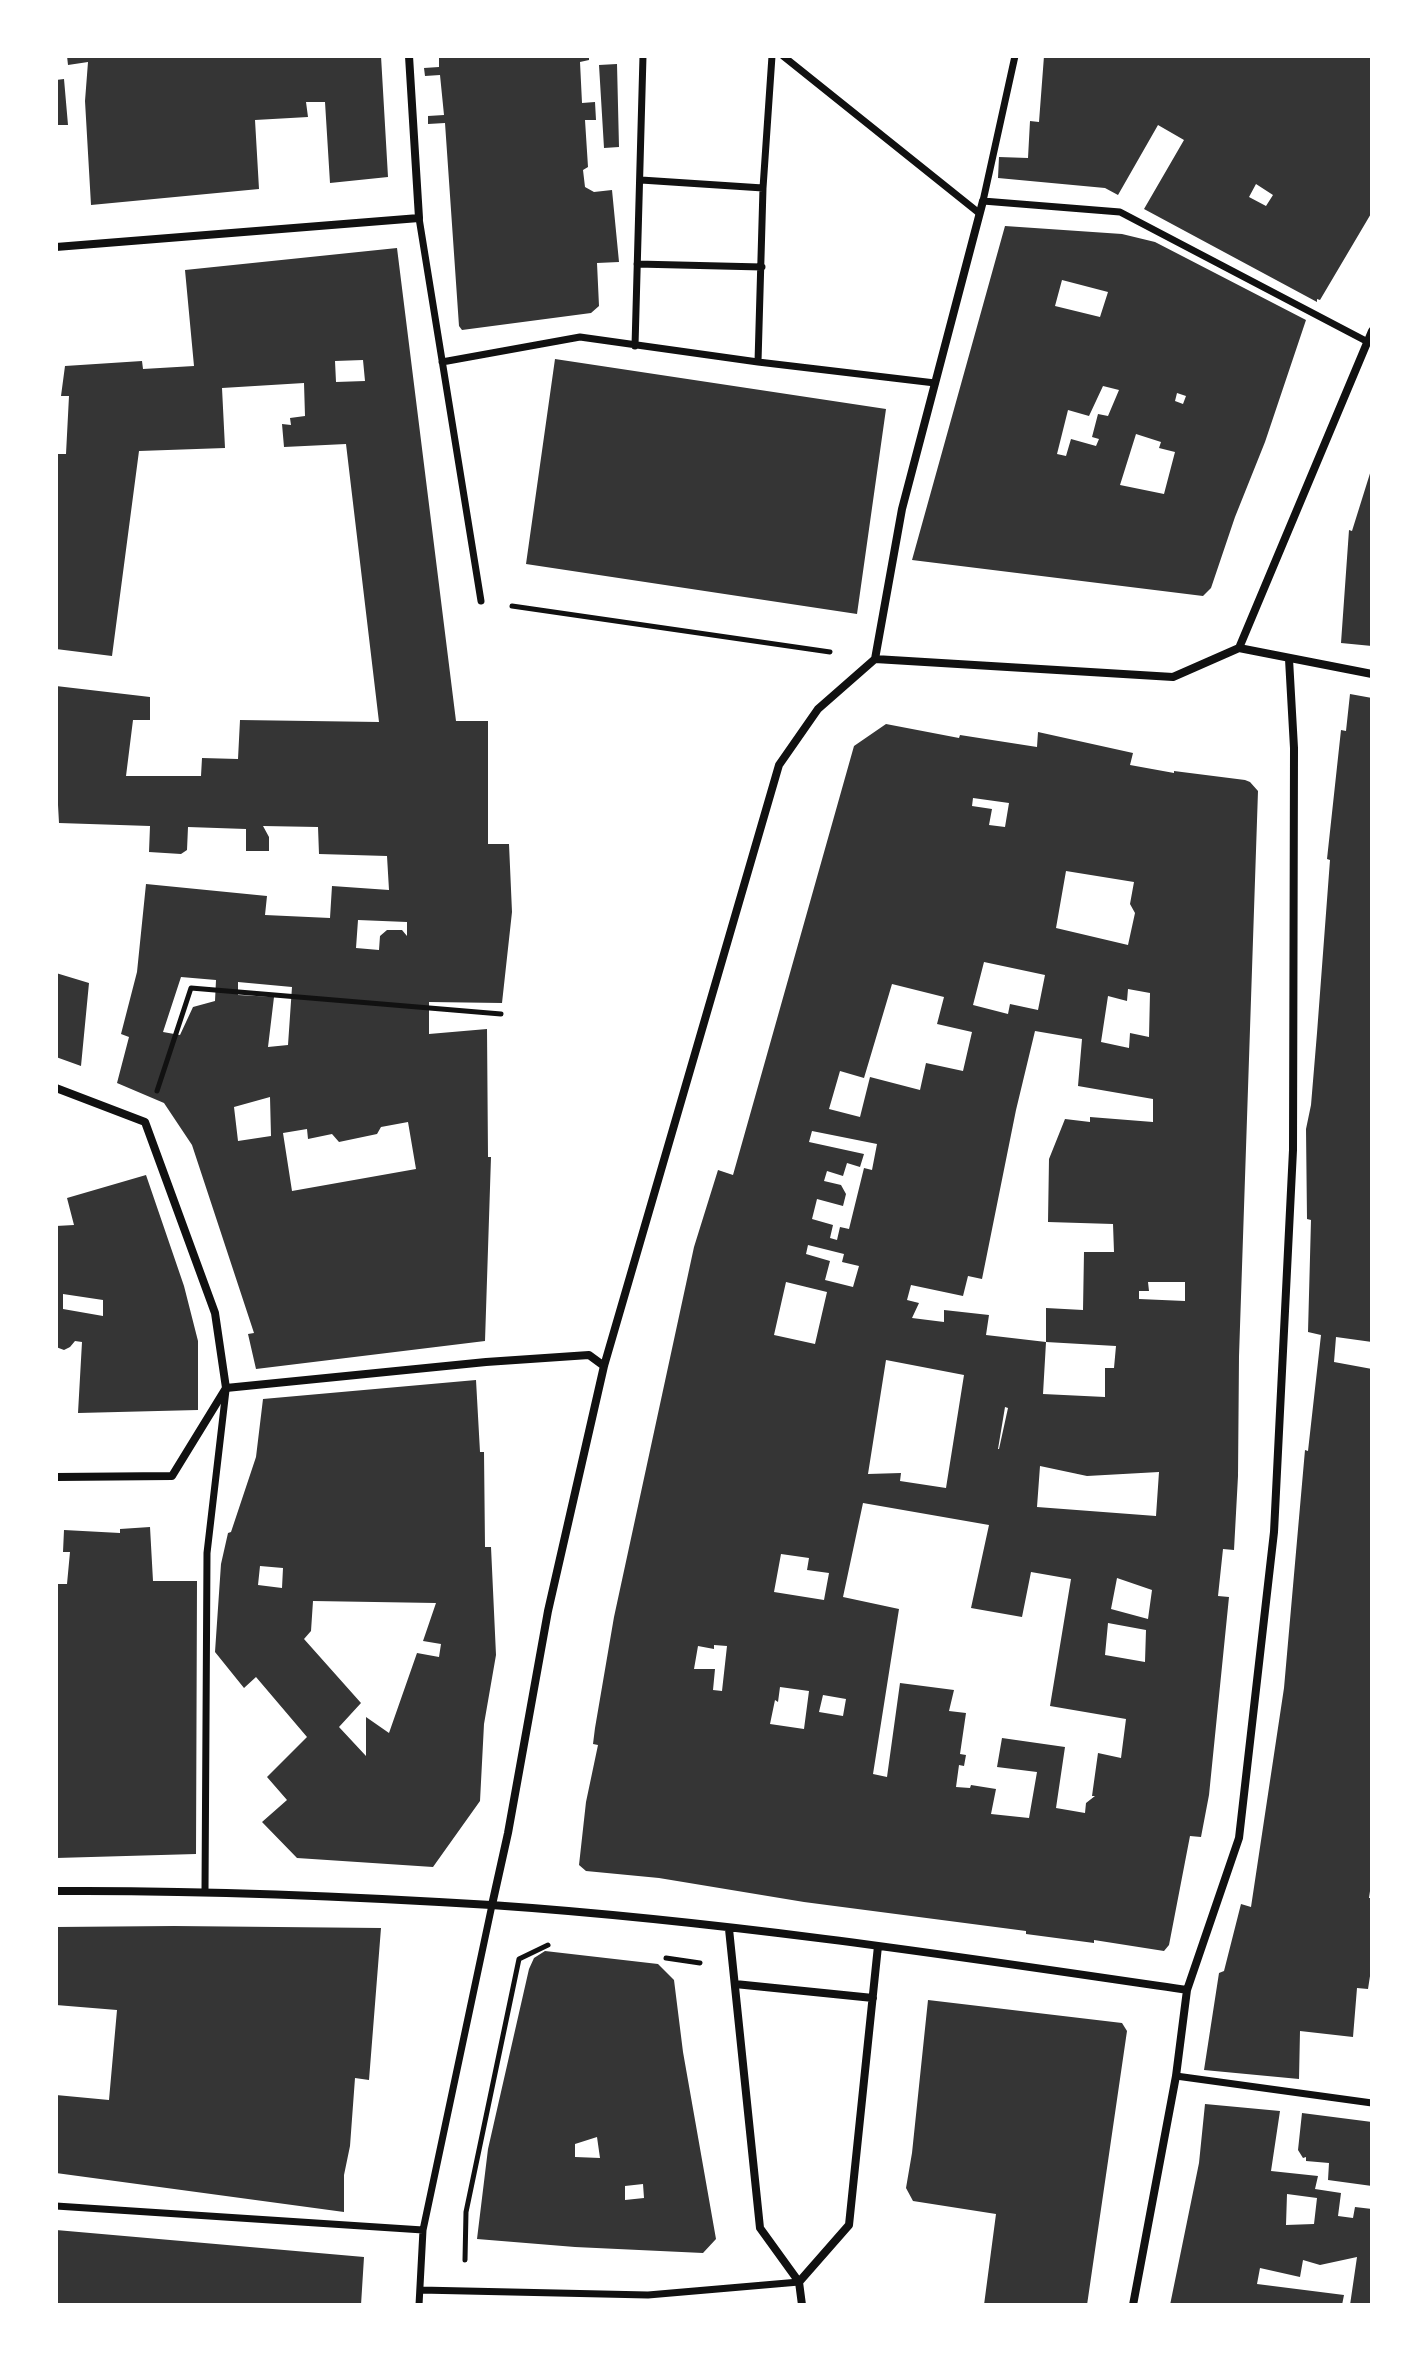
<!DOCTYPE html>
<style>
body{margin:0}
#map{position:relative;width:1428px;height:2361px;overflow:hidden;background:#fff;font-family:"Open Sans",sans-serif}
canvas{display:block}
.frame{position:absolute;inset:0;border:58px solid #fff;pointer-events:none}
</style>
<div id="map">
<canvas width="1428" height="2361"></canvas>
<div class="frame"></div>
</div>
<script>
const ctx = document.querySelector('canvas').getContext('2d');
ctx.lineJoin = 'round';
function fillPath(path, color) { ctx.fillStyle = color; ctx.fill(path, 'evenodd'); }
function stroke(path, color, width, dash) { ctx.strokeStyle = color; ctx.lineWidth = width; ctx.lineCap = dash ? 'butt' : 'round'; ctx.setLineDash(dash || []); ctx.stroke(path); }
fillPath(new Path2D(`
 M 67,56 L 381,56 L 388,177 L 330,183 L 325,102 L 306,102 L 308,117 L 255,120 L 259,189 L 91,205 L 85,101 L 88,62 L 68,65 Z
 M 439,56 L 589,56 L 589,60 L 580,62 L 582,103 L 595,102 L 596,120 L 585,120 L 588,167 L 583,170 L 585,187 L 594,192 L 612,190 L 619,262 L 597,263 L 599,306 L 591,313 L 462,330 L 459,326 L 445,123 L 428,124 L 428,116 L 444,115 L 440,75 L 425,76 L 424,68 L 439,67 Z
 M 1044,56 L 1372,56 L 1372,212 L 1320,300 L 1317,299 L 1317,302 L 1144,209 L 1184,140 L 1158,125 L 1118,195 L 1105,188 L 998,178 L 999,157 L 1028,158 L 1030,121 L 1039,122 ZM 1256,184 L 1273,195 L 1266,206 L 1249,197 Z
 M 617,64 L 619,147 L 604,148 L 599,65 Z
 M 64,79 L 68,125 L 56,125 L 56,80 Z
 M 1005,226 L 1122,234 L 1155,242 L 1306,320 L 1265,442 L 1235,517 L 1211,588 L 1203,596 L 912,560 ZM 1062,280 L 1108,292 L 1100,317 L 1055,306 ZM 1103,386 L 1119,390 L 1108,416 L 1098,414 L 1092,437 L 1099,439 L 1096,446 L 1071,439 L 1066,456 L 1057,454 L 1068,410 L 1089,416 ZM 1177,393 L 1186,396 L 1183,404 L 1175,401 ZM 1136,434 L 1161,442 L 1159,448 L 1175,452 L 1164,494 L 1120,485 Z
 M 397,248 L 456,721 L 488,721 L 488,844 L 509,844 L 512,912 L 502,1003 L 429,1002 L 429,1034 L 487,1029 L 488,1157 L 491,1157 L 485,1341 L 256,1369 L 248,1334 L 254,1333 L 192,1145 L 164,1103 L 117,1083 L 129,1037 L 121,1034 L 137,972 L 146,884 L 267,896 L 265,915 L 330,918 L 332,886 L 389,890 L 387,856 L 319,854 L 318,827 L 263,826 L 269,837 L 269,851 L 246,851 L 246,829 L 188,827 L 187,850 L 181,854 L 149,852 L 150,826 L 59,823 L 58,805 L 56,804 L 56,686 L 150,697 L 150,720 L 133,720 L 126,776 L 201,776 L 202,758 L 238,759 L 240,720 L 379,722 L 346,444 L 284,447 L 282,424 L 291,425 L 290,418 L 305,416 L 304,383 L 222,388 L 225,448 L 139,451 L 112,656 L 56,649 L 56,454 L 66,454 L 69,396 L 61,396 L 65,366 L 142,361 L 143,369 L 194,366 L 185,270 ZM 363,360 L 365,381 L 336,382 L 335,361 ZM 358,920 L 407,922 L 407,936 L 402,930 L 387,930 L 380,936 L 379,950 L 356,948 ZM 181,977 L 216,980 L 215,1001 L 193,1007 L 180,1035 L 163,1032 ZM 238,982 L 292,987 L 288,1045 L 268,1047 L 274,997 L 238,995 ZM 270,1097 L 271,1136 L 238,1141 L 234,1107 ZM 408,1122 L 416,1169 L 292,1191 L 283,1133 L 307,1129 L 308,1139 L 332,1134 L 339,1142 L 377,1134 L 381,1127 Z
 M 555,359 L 886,409 L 857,614 L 526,564 Z
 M 1372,467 L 1372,646 L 1341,643 L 1349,530 L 1352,531 Z
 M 1350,694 L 1372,698 L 1372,1342 L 1336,1337 L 1334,1362 L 1372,1369 L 1372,1877 L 1369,1898 L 1372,1898 L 1372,1963 L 1368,1989 L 1357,1988 L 1353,2037 L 1300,2031 L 1299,2079 L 1204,2070 L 1219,1973 L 1224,1971 L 1241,1904 L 1251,1907 L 1284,1688 L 1305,1450 L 1308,1451 L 1321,1335 L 1308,1332 L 1311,1220 L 1307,1219 L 1306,1129 L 1311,1105 L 1317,1033 L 1330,860 L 1327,859 L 1341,730 L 1346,731 Z
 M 886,724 L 959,738 L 960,735 L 1037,747 L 1038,732 L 1133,753 L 1130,765 L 1174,773 L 1174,771 L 1245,780 L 1250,782 L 1258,791 L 1239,1356 L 1238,1476 L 1234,1550 L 1223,1549 L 1218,1596 L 1229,1597 L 1209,1795 L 1201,1837 L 1190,1836 L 1169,1945 L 1164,1951 L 1094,1940 L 1094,1943 L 1026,1934 L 1026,1931 L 804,1902 L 659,1878 L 586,1871 L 579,1865 L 586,1802 L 598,1745 L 593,1744 L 595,1728 L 614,1617 L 694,1247 L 718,1170 L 733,1175 L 854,746 ZM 973,798 L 1009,803 L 1005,827 L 989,825 L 992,809 L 972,806 ZM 1066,871 L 1134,882 L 1130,904 L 1135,913 L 1128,945 L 1056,928 ZM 984,962 L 1045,975 L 1038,1010 L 1010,1004 L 1008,1014 L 973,1005 ZM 892,984 L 944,997 L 937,1024 L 972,1032 L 963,1071 L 926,1063 L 920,1090 L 870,1077 L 860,1117 L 829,1109 L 840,1071 L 864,1078 ZM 1128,989 L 1150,993 L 1149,1037 L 1130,1033 L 1129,1048 L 1101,1042 L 1108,996 L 1127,1001 ZM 1035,1031 L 1082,1039 L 1078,1086 L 1153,1099 L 1153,1122 L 1090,1117 L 1090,1122 L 1065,1119 L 1049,1159 L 1048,1222 L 1113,1224 L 1114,1252 L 1084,1252 L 1083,1310 L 1046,1308 L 1046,1342 L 1116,1346 L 1114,1368 L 1105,1368 L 1105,1397 L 1043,1394 L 1046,1342 L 986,1335 L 989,1315 L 944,1310 L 944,1322 L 912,1318 L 919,1303 L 907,1300 L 911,1285 L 963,1296 L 968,1276 L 982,1279 L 1016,1110 ZM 812,1131 L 877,1144 L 872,1170 L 864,1168 L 849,1229 L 840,1227 L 837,1240 L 830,1238 L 833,1225 L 812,1219 L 817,1199 L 843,1206 L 846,1194 L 841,1185 L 824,1181 L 827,1171 L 843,1176 L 847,1163 L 860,1167 L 864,1154 L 809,1142 ZM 808,1245 L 844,1254 L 842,1262 L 859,1266 L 853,1287 L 825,1280 L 830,1261 L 806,1254 ZM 786,1282 L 827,1292 L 815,1344 L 774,1335 ZM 1148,1282 L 1185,1282 L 1185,1301 L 1139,1299 L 1139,1291 L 1149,1291 ZM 886,1360 L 964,1375 L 946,1488 L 900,1481 L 901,1473 L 868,1474 ZM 1005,1407 L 1008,1408 L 999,1449 L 998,1449 ZM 1040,1466 L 1087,1476 L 1159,1472 L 1156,1516 L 1037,1507 ZM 863,1503 L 989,1525 L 971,1608 L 1022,1617 L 1031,1572 L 1071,1579 L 1050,1706 L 1126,1719 L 1121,1758 L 1098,1753 L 1092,1796 L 1095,1796 L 1086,1803 L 1085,1813 L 1056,1808 L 1065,1747 L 1002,1738 L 997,1767 L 1037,1772 L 1029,1818 L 991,1814 L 996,1789 L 971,1785 L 970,1788 L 956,1787 L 959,1765 L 964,1766 L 966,1755 L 960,1754 L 966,1713 L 949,1711 L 954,1690 L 900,1683 L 887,1777 L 873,1774 L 899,1609 L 843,1597 ZM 781,1554 L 809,1558 L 807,1570 L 829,1573 L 824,1600 L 774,1592 ZM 1117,1578 L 1152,1590 L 1148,1619 L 1111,1609 ZM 1108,1623 L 1146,1630 L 1145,1662 L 1105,1655 ZM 714,1645 L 727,1646 L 722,1691 L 713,1690 L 715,1669 L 694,1669 L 698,1646 L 714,1649 ZM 780,1687 L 809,1691 L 804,1729 L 770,1724 L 775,1700 L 778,1702 ZM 823,1695 L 846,1699 L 843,1716 L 819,1712 Z
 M 56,973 L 89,983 L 81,1066 L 56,1057 Z
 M 146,1175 L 184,1286 L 198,1341 L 198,1410 L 78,1413 L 82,1342 L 75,1341 L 70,1347 L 64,1350 L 56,1347 L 56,1226 L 74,1225 L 67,1198 ZM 63,1294 L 103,1300 L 103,1316 L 63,1309 Z
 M 476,1380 L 480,1452 L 484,1452 L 485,1547 L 491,1547 L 496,1655 L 484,1724 L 480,1801 L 433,1867 L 297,1858 L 262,1822 L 287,1800 L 267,1777 L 307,1737 L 256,1677 L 244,1688 L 215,1652 L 221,1564 L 228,1533 L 231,1532 L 256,1457 L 263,1399 ZM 260,1566 L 283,1568 L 282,1588 L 258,1585 ZM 313,1601 L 436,1603 L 423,1641 L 441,1644 L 439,1657 L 417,1653 L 389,1733 L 366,1717 L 366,1756 L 339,1727 L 361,1703 L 304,1639 L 311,1631 Z
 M 150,1527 L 153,1581 L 197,1581 L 196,1854 L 56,1858 L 56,1584 L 67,1584 L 70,1552 L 63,1552 L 64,1530 L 120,1533 L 120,1529 Z
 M 174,1926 L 381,1928 L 369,2080 L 355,2078 L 350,2146 L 344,2175 L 344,2212 L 56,2173 L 56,2095 L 109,2100 L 117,2010 L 56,2005 L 56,1927 Z
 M 545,1951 L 658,1964 L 674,1980 L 683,2052 L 716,2239 L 703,2253 L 575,2247 L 477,2239 L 488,2149 L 529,1969 L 534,1958 ZM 597,2137 L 600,2158 L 575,2157 L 575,2144 ZM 643,2184 L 644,2198 L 625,2200 L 625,2186 Z
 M 928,2000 L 1122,2023 L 1127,2031 L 1087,2305 L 984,2305 L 996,2214 L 913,2201 L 906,2188 L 912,2153 Z
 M 1205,2104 L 1280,2111 L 1271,2171 L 1318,2176 L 1315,2189 L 1341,2193 L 1338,2216 L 1353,2218 L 1355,2207 L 1372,2209 L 1372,2305 L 1350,2305 L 1357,2257 L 1320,2265 L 1303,2260 L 1300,2277 L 1260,2268 L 1257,2284 L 1344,2295 L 1342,2305 L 1170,2305 L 1199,2163 ZM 1287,2194 L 1317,2198 L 1314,2224 L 1286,2225 Z
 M 1302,2113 L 1372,2122 L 1372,2186 L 1328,2180 L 1329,2163 L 1306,2161 L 1306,2157 L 1303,2158 L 1298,2150 Z
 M 56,2230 L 364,2257 L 361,2305 L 56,2305 Z`), '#353535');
stroke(new Path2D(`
 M 512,606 L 830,652
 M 157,1091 L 191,988 L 501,1014
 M 666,1958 L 700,1963
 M 465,2260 L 466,2212 L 519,1959 L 548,1945`), '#111', 5);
stroke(new Path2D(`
 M 783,56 L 979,213
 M 1015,56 L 983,201 L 1120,212 L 1366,341
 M 641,180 L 763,188
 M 419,218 L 481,601
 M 637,264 L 762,267
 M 635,346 L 643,56
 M 442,362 L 580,337 L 758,362 L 935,383
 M 758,362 L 763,188 L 772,56
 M 205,1890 L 207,1553 L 226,1390
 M 1176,2076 L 1372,2103
 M 56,2206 L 423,2230
 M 420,2290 L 648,2295 L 799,2282
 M 419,2305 L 423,2230 L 492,1905`), '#111', 7);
stroke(new Path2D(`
 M 56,247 L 419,218 L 409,56
 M 1239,648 L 1372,331
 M 1239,648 L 1372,674
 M 875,659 L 902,509 L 983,201
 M 875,659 L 1173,677 L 1239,648
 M 56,1088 L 145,1122 L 215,1313 L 226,1388
 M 226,1388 L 486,1362 L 589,1355 L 604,1366
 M 56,1477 L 172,1476 L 226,1388
 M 56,1891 C 201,1890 346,1896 491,1905 C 724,1921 956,1956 1187,1990
 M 492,1905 L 508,1833 L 548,1611 L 604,1366 L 779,765 L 818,709 L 875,659
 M 729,1929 L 760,2228 L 799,2282 L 849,2225 L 878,1946
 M 735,1984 L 873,1998
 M 799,2282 L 802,2305
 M 1133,2305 L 1176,2076 L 1187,1990 L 1239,1838 L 1274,1532 L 1293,1150 L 1294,748 L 1289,659`), '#111', 8);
</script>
